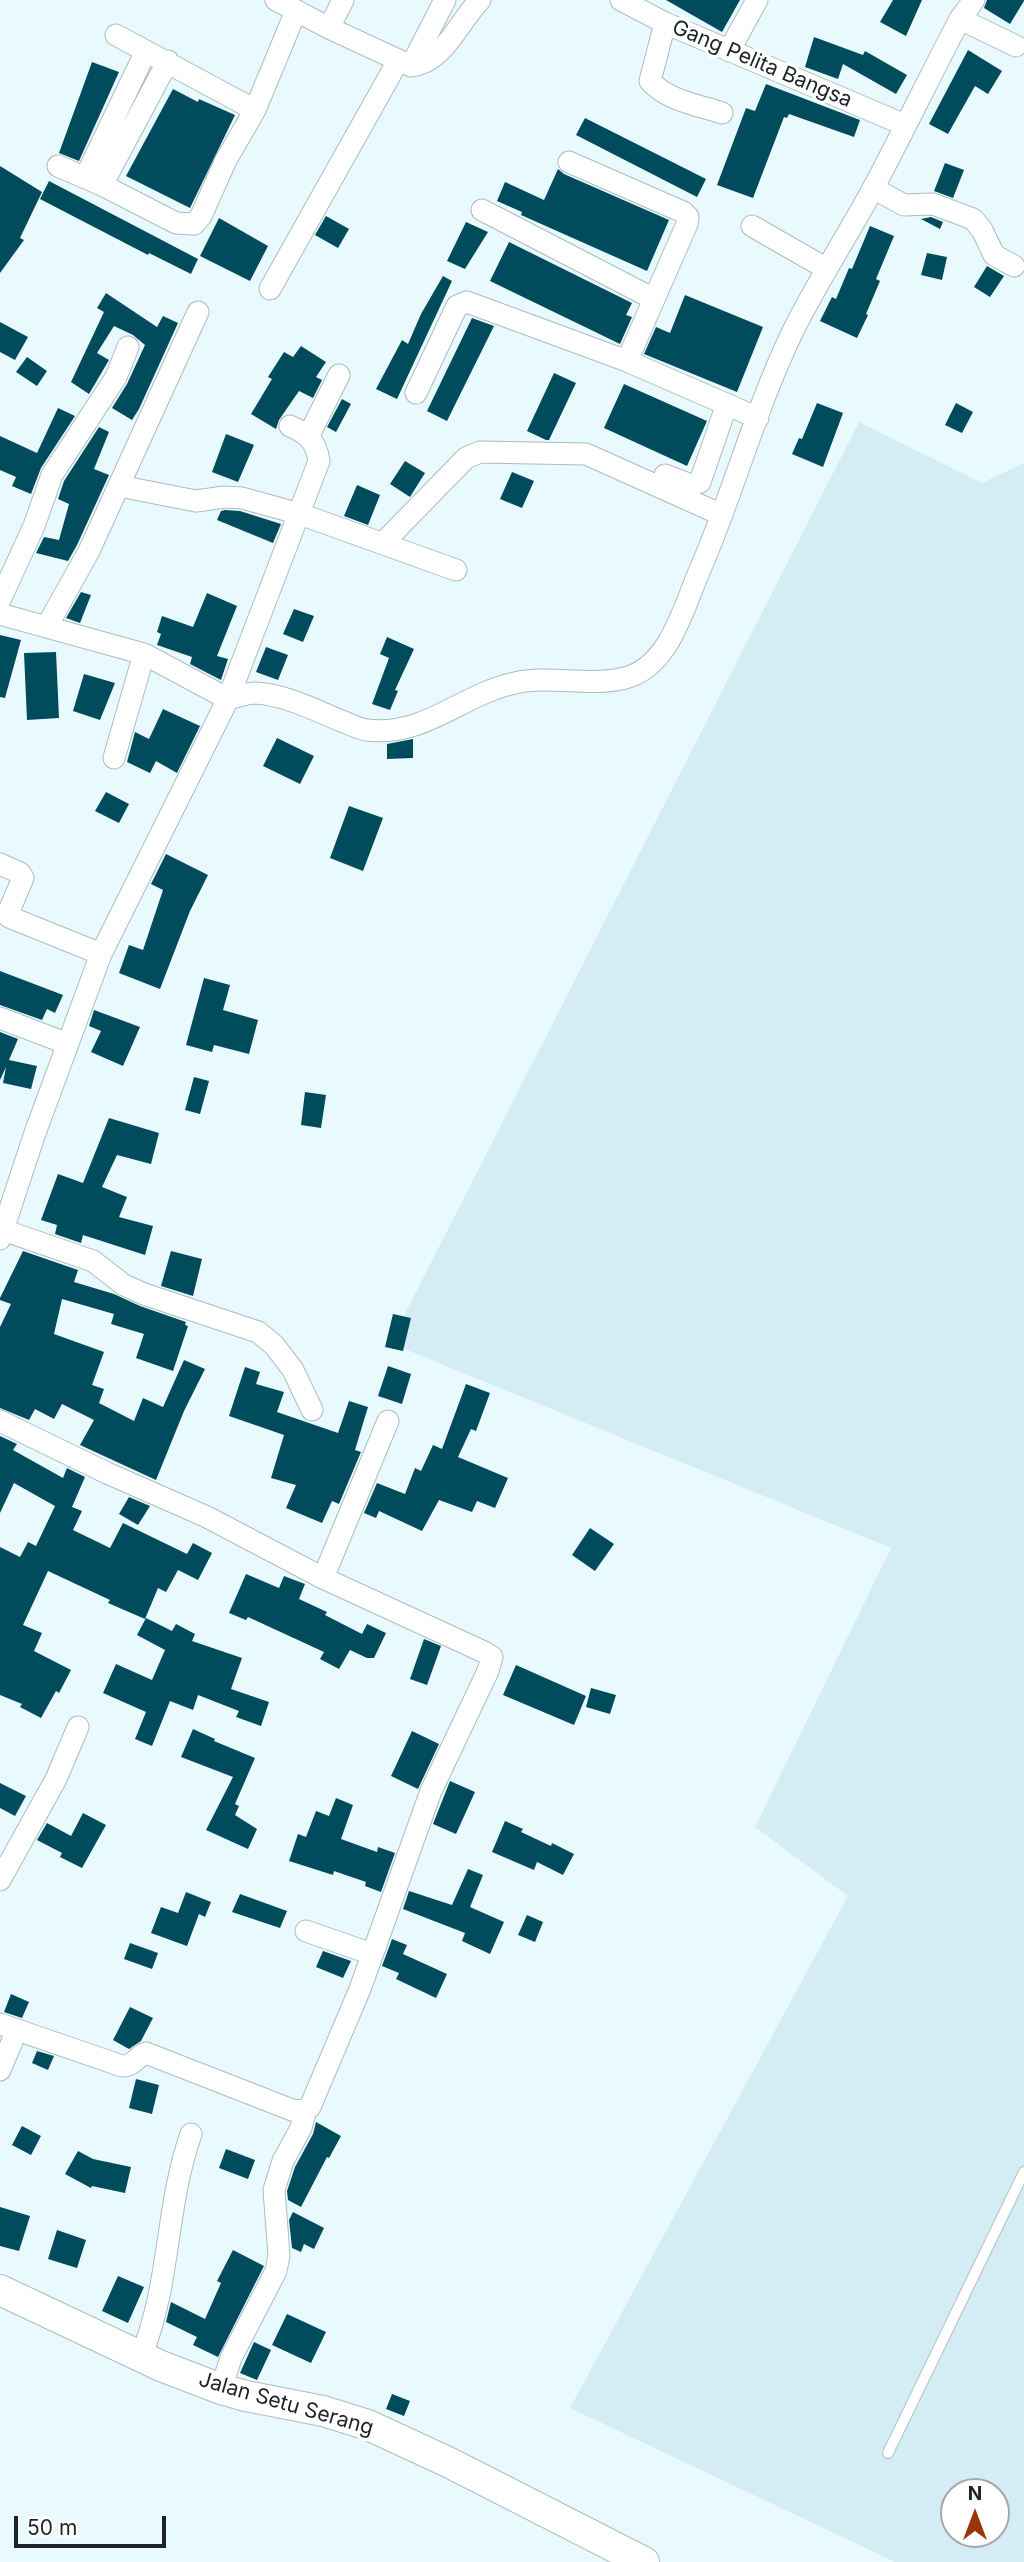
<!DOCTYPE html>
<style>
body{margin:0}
#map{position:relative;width:1024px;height:2562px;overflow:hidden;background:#e9faff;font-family:Inter,sans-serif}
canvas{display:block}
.north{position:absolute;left:940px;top:2478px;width:70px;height:70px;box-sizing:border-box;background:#fff;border:2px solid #a5a7a8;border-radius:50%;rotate:0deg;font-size:19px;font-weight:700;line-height:28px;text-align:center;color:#1d2325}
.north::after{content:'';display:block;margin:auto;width:24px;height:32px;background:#9b3608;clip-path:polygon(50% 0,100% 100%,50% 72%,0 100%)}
.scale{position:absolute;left:14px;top:2516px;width:152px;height:32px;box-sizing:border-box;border:4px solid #1d2325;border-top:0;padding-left:9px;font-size:21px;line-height:24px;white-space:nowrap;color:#1d2325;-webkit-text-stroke:5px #fff;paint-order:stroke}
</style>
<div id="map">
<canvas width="1024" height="2562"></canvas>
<div class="north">N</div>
<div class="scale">50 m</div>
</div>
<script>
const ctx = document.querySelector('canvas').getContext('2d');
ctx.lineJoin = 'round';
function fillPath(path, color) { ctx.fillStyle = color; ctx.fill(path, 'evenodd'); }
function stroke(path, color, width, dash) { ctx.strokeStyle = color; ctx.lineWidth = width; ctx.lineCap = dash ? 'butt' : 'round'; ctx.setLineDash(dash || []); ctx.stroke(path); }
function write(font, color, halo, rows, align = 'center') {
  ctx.font = font + ' Inter,sans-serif'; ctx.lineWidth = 7; ctx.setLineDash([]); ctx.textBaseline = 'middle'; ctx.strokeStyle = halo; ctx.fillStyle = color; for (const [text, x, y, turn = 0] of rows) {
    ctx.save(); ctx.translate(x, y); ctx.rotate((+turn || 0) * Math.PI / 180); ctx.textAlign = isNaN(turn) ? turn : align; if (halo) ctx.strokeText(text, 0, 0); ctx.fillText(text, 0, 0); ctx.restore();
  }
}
fillPath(new Path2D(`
 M 859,422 L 982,483 L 1024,463 L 1024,2562 L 895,2562 L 570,2408 L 848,1896 L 755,1827 L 891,1548 L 390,1343 ZM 954,2492 L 996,2492 L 996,2534 L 954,2534 Z`), '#d4edf5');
fillPath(new Path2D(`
 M 666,0 L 740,0 L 722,32 Z
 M 893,0 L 922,0 L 906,36 L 880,22 Z
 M 987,0 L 1024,0 L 1024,1 L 1010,24 L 984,8 Z
 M 814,37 L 863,55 L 865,51 L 907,75 L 896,94 L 843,64 L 838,79 L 805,67 Z
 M 968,50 L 1002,71 L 988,94 L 975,86 L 948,134 L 929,124 Z
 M 92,62 L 119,72 L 79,161 L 59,153 Z
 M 766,84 L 860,120 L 854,137 L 789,114 L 787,118 L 784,117 L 753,198 L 717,185 L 746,108 L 755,111 Z
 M 173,89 L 198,102 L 199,99 L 235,115 L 190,208 L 126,176 Z
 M 585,118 L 706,179 L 697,197 L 576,135 Z
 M 945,163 L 964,170 L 953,198 L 934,191 Z
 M 0,166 L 42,192 L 20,238 L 24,240 L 0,273 Z
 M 558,169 L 564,174 L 669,220 L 647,271 L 521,215 L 522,212 L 497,201 L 505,182 L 544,200 Z
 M 49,181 L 198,259 L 191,274 L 149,253 L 148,255 L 40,199 Z
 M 326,216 L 349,229 L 338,248 L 315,235 Z
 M 931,217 L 943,222 L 940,229 L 921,219 Z
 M 219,218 L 268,246 L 250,281 L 200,256 Z
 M 466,222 L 488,232 L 465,269 L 447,261 Z
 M 870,226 L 894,236 L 876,279 L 880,281 L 866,314 L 868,315 L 857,338 L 820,321 L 832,297 L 836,299 L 849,268 L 852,269 Z
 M 509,242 L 632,303 L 626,315 L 632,317 L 620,344 L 490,281 Z
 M 927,253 L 947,257 L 942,280 L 921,275 Z
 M 987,266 L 1004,276 L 990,297 L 974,287 Z
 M 443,276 L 452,281 L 397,399 L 376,389 L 402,340 L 408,344 L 421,314 Z
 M 106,293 L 157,327 L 163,316 L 178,323 L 139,409 L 132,420 L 112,408 L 127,384 L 145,345 L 133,335 L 114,326 L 97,353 L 109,360 L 89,394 L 71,382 L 104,312 L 97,308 Z
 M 685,295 L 763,327 L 737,392 L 644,354 L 656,327 L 670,333 Z
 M 472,318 L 494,326 L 447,421 L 427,411 Z
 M 0,322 L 28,337 L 15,360 L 0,352 Z
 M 301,346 L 326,362 L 316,377 L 322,380 L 313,398 L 299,391 L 279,420 L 276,429 L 251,414 L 272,379 L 268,377 L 284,352 L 293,357 Z
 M 27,357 L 47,371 L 37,386 L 16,372 Z
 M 554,373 L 576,383 L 549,440 L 546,440 L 527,431 Z
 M 624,384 L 707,421 L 687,466 L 604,428 Z
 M 342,399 L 351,404 L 336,432 L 327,427 Z
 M 817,403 L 843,413 L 823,467 L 792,454 L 799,438 L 802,439 Z
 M 956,403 L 973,412 L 962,433 L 945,425 Z
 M 58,408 L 75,416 L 41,468 L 31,494 L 12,486 L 16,477 L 0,470 L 0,436 L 37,453 Z
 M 99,427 L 109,432 L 94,469 L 109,475 L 77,545 L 68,561 L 36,553 L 44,537 L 59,540 L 69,504 L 58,499 L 64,481 Z
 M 226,434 L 254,445 L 238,482 L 212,472 Z
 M 405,461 L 425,473 L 410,497 L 390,484 Z
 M 512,472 L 534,481 L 522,508 L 500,499 Z
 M 357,485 L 380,495 L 368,525 L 344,516 Z
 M 225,510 L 240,511 L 281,524 L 273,543 L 217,520 L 221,511 Z
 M 81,592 L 91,595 L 80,623 L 66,618 Z
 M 207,593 L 237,606 L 217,656 L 228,659 L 221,680 L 190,664 L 192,657 L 157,645 L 161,634 L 157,632 L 162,616 L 193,627 Z
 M 294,609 L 314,616 L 303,642 L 283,634 Z
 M 0,635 L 21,640 L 5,698 L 0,697 Z
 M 387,637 L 414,649 L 395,690 L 398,691 L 390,710 L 372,704 L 389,658 L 380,654 Z
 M 266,647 L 288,655 L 278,680 L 256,672 Z
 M 56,652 L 59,718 L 27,720 L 24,653 Z
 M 84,674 L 115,683 L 100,720 L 73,711 Z
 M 163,709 L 200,726 L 177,773 L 156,761 L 150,773 L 127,762 L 135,732 L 149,739 Z
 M 277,738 L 314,756 L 300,784 L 263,766 Z
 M 413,739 L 413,758 L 387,759 L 387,744 Z
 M 106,792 L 129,804 L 119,823 L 95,811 Z
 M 349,806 L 383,818 L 363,871 L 330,858 Z
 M 166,854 L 208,875 L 190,911 L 160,989 L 119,973 L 129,945 L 143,950 L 163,890 L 151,884 Z
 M 0,971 L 63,995 L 55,1013 L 47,1009 L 42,1020 L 0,1005 Z
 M 204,978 L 230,985 L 223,1010 L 258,1020 L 249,1054 L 214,1045 L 212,1052 L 186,1045 Z
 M 94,1010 L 140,1027 L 123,1066 L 91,1052 L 101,1031 L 89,1026 Z
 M 0,1032 L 18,1039 L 9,1060 L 37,1066 L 31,1089 L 3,1083 L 6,1067 L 0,1080 Z
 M 194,1077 L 209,1081 L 200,1114 L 185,1110 Z
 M 305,1092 L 326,1095 L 321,1128 L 301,1125 Z
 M 109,1118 L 159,1133 L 151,1164 L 117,1155 L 102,1187 L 127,1197 L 119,1217 L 153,1226 L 145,1255 L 83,1235 L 81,1243 L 55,1234 L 57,1225 L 41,1220 L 58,1174 L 83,1183 Z
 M 23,1251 L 78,1270 L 74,1282 L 114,1294 L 140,1306 L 186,1322 L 185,1325 L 188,1326 L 173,1371 L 136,1358 L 144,1334 L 111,1324 L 114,1314 L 62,1299 L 54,1334 L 104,1352 L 92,1385 L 104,1389 L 99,1403 L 134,1421 L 143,1398 L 163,1407 L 184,1360 L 205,1369 L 184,1411 L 156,1480 L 80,1445 L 94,1420 L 62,1404 L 54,1419 L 35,1409 L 29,1420 L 0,1408 L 0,1327 L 11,1304 L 0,1300 L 0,1298 Z
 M 171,1251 L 202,1259 L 193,1296 L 161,1286 Z
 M 393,1314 L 411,1318 L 403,1351 L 385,1347 Z
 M 388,1366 L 411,1374 L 402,1404 L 378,1396 Z
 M 245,1367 L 260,1372 L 256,1384 L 284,1392 L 277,1412 L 338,1433 L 349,1401 L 368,1407 L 355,1450 L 361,1452 L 339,1504 L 332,1501 L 322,1523 L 286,1508 L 296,1485 L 271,1478 L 284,1435 L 229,1416 Z
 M 466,1384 L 490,1393 L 476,1431 L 471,1429 L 458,1457 L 508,1478 L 495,1508 L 477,1501 L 472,1512 L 439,1500 L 422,1531 L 379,1511 L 376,1518 L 364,1513 L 377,1483 L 405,1494 L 415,1468 L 421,1471 L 433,1445 L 442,1449 Z
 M 0,1436 L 17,1444 L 13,1450 L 63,1478 L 67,1468 L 85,1477 L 72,1507 L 82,1511 L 73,1530 L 110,1548 L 123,1523 L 187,1554 L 193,1543 L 212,1553 L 198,1580 L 178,1570 L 166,1592 L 158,1588 L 145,1619 L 108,1603 L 110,1600 L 48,1571 L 23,1625 L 42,1633 L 34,1651 L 71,1670 L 59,1693 L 56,1691 L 41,1718 L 20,1707 L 22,1704 L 0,1695 L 0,1547 L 20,1557 L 28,1542 L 36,1546 L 55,1506 L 14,1483 L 0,1513 Z
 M 129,1497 L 150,1506 L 138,1525 L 119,1514 Z
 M 590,1528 L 614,1544 L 595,1571 L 572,1555 Z
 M 246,1574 L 279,1588 L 284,1576 L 305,1584 L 299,1599 L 327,1612 L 325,1615 L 362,1634 L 367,1624 L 386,1633 L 374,1658 L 367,1658 L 350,1650 L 339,1669 L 320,1659 L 324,1652 L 248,1617 L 246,1620 L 229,1613 Z
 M 146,1618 L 172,1631 L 176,1624 L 195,1634 L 192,1641 L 242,1658 L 231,1689 L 269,1702 L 261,1726 L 236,1717 L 239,1711 L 198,1695 L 193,1710 L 170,1701 L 152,1746 L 135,1739 L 146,1712 L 103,1693 L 116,1664 L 152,1680 L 165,1650 L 137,1635 Z
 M 424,1639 L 441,1646 L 427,1685 L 410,1679 Z
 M 516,1665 L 586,1696 L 574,1725 L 503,1695 Z
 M 591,1688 L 616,1695 L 610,1714 L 586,1707 Z
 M 193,1729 L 215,1739 L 214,1741 L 255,1758 L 235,1804 L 239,1806 L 235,1815 L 257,1829 L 248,1849 L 206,1830 L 233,1777 L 181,1757 Z
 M 412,1731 L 439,1744 L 418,1789 L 391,1776 Z
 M 450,1781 L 475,1792 L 456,1834 L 433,1824 Z
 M 0,1783 L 26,1796 L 15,1816 L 0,1808 Z
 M 336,1798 L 353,1805 L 341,1839 L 377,1852 L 378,1847 L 395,1853 L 381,1892 L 365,1886 L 366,1882 L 334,1871 L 333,1875 L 289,1861 L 298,1834 L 306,1837 L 316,1811 L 329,1816 Z
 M 83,1813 L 106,1825 L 82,1868 L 60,1857 L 62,1853 L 37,1840 L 47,1823 L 71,1836 Z
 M 505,1821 L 523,1829 L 521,1832 L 551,1846 L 552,1843 L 574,1854 L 563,1875 L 537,1862 L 534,1870 L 492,1852 Z
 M 468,1869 L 483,1875 L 470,1907 L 504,1922 L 490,1954 L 462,1941 L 465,1933 L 403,1909 L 409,1891 L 452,1905 Z
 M 186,1892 L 211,1902 L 205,1917 L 199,1914 L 187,1946 L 151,1933 L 161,1907 L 178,1913 Z
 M 240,1894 L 287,1911 L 280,1928 L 232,1912 Z
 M 527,1915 L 543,1922 L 535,1942 L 518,1935 Z
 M 392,1939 L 407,1945 L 403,1954 L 447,1974 L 436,1998 L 396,1979 L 399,1973 L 382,1966 Z
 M 130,1943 L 158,1953 L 152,1969 L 124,1959 Z
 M 323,1951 L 351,1961 L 343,1978 L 316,1967 Z
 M 11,1994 L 29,2002 L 22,2018 L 4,2012 Z
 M 130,2007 L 153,2018 L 141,2041 L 129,2049 L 113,2040 Z
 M 37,2051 L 54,2056 L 48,2070 L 32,2063 Z
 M 136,2079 L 159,2085 L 152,2114 L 129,2108 Z
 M 316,2122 L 341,2136 L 329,2158 L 327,2157 L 301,2207 L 288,2200 L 287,2191 L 295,2167 L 313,2134 Z
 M 22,2126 L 41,2136 L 31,2155 L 12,2145 Z
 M 226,2149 L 255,2160 L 248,2179 L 219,2168 Z
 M 78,2151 L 93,2159 L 131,2167 L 125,2193 L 92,2186 L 91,2188 L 65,2174 Z
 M 0,2207 L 30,2216 L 19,2251 L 0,2246 Z
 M 293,2212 L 324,2228 L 314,2249 L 304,2244 L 301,2252 L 292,2248 L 289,2220 Z
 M 57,2230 L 86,2240 L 77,2268 L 48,2259 Z
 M 233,2250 L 264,2266 L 218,2357 L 193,2345 L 197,2337 L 166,2322 L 171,2302 L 205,2319 L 221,2283 L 217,2281 Z
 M 118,2276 L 144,2287 L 128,2323 L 102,2311 Z
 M 287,2314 L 326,2332 L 311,2363 L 272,2345 Z
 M 254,2342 L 271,2350 L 257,2380 L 240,2373 Z
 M 392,2394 L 410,2401 L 404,2416 L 386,2409 Z`), '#004c5d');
const lane = new Path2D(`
 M 888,2453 L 1024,2172`);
const street = new Path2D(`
 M 276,0 L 329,28 L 409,65
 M 621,0 L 665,23 L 905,125
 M 960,19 L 1016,46
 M 665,23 L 650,81 C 668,101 698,105 722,113
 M 329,28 L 343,0
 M 116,35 L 255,110
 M 729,51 L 757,0
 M 411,66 C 444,63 459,21 480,0
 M 411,66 L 445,0
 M 569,162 L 683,212 L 688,217 L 687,224 L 627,361
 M 58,166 L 102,185 L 176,223 L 194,224 L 201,216 L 226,160 L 255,110 L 296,11
 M 85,178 L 146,51
 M 102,185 L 168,61
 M 873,188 L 904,205 L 933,204 L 973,219 L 982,230 L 994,255 L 1014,266
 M 482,210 L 654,299
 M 752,226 L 827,269
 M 270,289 L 398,61
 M 416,393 L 457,306 L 467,302 L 627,361 L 758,418
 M 309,435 L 339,375
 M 665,475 L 691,485 L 700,482 L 727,404
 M 119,486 L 196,501 L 224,497 L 242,498 L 300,514 L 456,570
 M 383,543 L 466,458 L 480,452 L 586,454 L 722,515
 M 0,600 L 34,526 L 52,475 L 116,377 L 128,347
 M 0,614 L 144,654 L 228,699 C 237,697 247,693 256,693 C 285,695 313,709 339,720 C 348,723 358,729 367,730 C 425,737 462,694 515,683 C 551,675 589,687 625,678 C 669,667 683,609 699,572 C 733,494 755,410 792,333 C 817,282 848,235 875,185 C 904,130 931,74 960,19 L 974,0
 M 47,626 L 89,551 L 198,312
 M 114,758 L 144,654
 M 0,864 L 20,873 L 23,878 L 9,911 L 9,917 L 101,954
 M 0,1018 L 68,1044
 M 3,1230 L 93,1261 L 124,1285 L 144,1294 L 258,1332 L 274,1345 L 293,1370 L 312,1410
 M 0,1239 L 35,1133 L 101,954 L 228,699 L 319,461 C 316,441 308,434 290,426
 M 0,1421 L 107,1473 L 207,1517 L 323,1578 L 484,1652 L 492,1657 L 488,1671 L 431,1791 L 360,1989 L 310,2107 L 302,2111 L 292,2110 L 146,2053 C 137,2056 133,2067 122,2066 L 0,2024
 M 323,1578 L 388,1421
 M 0,1880 L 56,1779 L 78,1727
 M 306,1931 L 372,1954
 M 0,2070 L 17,2030
 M 141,2356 C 171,2283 165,2208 191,2134
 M 221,2389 L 231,2358 L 276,2271 L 279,2255 L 274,2190 L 283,2161 L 301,2128 L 306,2109`);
const secondary = new Path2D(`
 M 0,2290 L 161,2366 L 221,2389 L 246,2396 L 323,2411 L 368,2425 L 450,2463 L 644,2562`);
stroke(lane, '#acbcc0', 12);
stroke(street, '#acbcc0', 23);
stroke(secondary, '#acbcc0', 32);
stroke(lane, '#fff', 10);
stroke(street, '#fff', 21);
stroke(secondary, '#fff', 30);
write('21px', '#1d2325', '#fff', [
 ["Gang Pelita Bangsa",762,64,23],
 ["Jalan Setu Serang",286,2404,16]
]);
</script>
